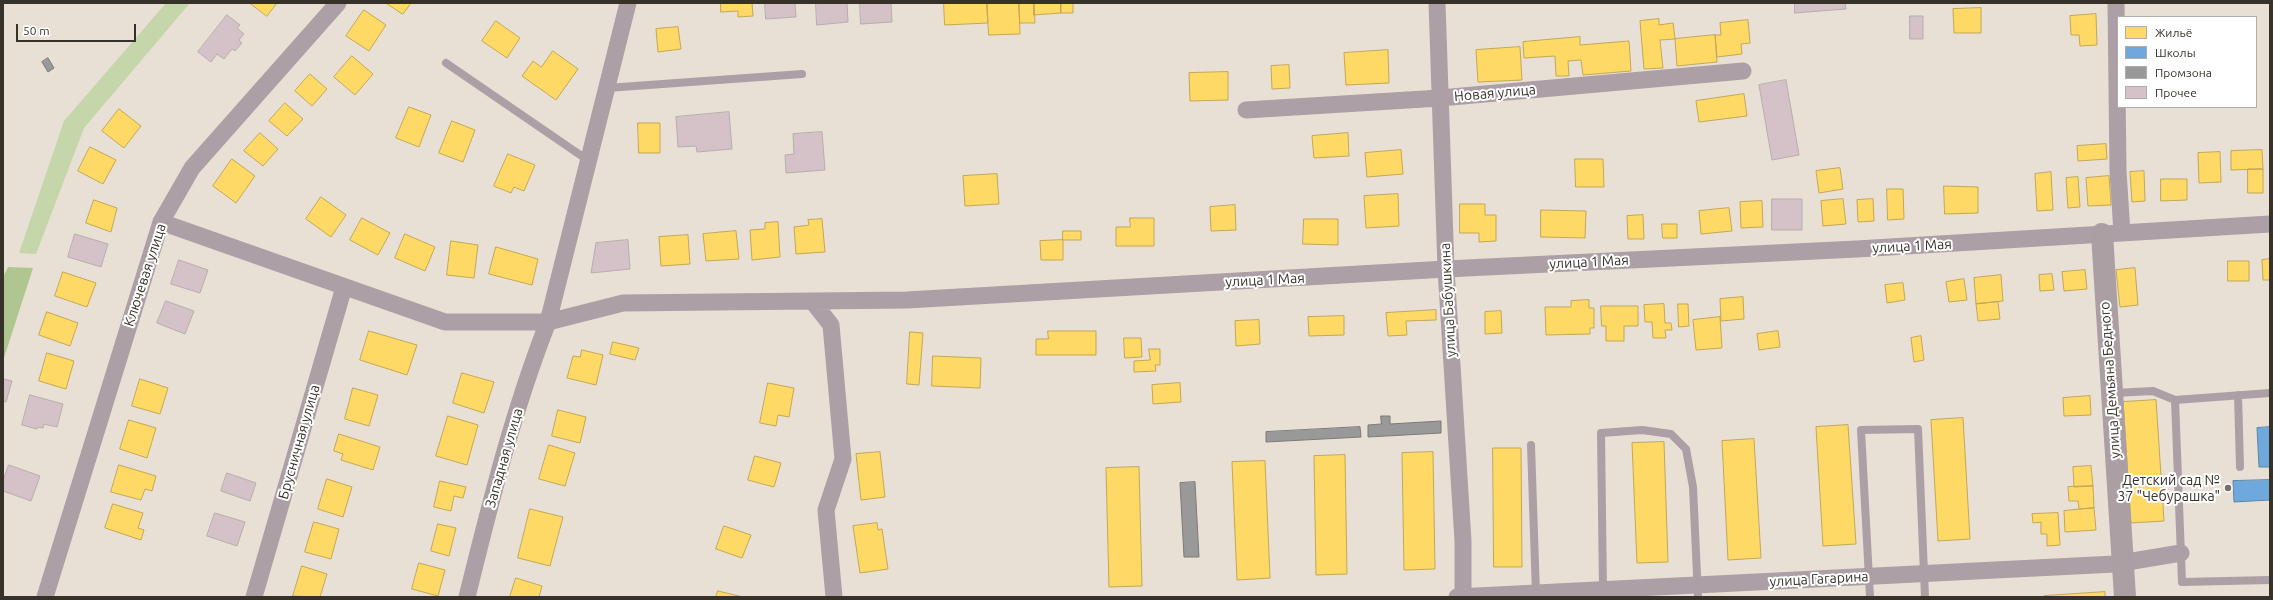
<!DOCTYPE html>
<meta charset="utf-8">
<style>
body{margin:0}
#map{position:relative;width:2273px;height:600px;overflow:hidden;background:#e8e0d4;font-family:Ubuntu,sans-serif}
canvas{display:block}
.frame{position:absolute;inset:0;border:4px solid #373229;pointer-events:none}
.legend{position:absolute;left:2117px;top:16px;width:140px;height:92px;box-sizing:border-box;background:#fff;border:1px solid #afada9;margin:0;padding:5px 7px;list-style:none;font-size:12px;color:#373229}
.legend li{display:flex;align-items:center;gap:8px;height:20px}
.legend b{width:20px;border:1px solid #afada9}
.scale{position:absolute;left:16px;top:24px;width:120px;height:18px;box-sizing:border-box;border:2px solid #373229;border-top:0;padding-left:5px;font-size:12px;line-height:14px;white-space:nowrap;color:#373229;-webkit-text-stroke:3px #fff;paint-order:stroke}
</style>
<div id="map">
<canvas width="2273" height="600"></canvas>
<div class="frame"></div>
<ul class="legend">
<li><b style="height:11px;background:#ffd966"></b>Жильё</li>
<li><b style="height:11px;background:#6fa8dc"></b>Школы</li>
<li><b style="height:11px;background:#999"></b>Промзона</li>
<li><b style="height:11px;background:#d5c1c8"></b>Прочее</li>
</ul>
<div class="scale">50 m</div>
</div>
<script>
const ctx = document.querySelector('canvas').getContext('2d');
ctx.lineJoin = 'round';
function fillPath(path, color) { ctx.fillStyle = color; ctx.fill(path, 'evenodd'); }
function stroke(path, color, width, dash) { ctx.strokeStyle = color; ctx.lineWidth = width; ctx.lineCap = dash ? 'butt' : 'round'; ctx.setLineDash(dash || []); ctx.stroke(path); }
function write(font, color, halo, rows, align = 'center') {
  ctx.font = font + ' Ubuntu,sans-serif'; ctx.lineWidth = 4; ctx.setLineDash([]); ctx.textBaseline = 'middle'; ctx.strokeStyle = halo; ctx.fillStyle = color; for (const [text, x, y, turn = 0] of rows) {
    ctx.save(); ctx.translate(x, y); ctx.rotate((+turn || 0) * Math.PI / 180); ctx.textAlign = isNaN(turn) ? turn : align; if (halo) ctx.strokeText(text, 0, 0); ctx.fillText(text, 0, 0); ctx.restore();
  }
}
fillPath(new Path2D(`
 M 166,3 L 190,3 L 84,128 L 36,254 L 19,253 L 64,121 Z`), '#c4d6aa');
fillPath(new Path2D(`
 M 8,267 L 33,268 L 3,361 L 3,277 Z`), '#afc691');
const homes = new Path2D(`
 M 250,3 L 277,3 L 267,16 Z
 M 386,3 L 411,3 L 403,14 Z
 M 721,3 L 752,3 L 753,16 L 738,17 L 738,11 L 721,12 Z
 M 944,3 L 987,3 L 988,23 L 945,25 Z
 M 987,3 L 1019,3 L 1020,34 L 989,35 Z
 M 1019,3 L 1034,3 L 1035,23 L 1020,23 Z
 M 1034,3 L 1061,3 L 1061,13 L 1034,15 Z
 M 1061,3 L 1073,3 L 1073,13 L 1061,13 Z
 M 1981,8 L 1981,33 L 1954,33 L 1953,9 Z
 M 364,10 L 386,25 L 369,51 L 346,36 Z
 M 2096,14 L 2097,45 L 2080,46 L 2079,35 L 2071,35 L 2070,16 Z
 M 1659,19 L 1659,25 L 1673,23 L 1675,39 L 1660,40 L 1663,68 L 1644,69 L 1640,21 Z
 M 1748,20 L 1750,43 L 1741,44 L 1742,54 L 1717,57 L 1715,35 L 1721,35 L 1720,23 Z
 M 496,21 L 520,38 L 507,58 L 482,41 Z
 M 678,27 L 681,49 L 658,52 L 656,29 Z
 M 1715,35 L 1717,62 L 1677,66 L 1675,39 Z
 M 1580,37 L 1580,45 L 1629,41 L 1631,71 L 1583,75 L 1581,60 L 1568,61 L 1569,76 L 1556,76 L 1555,56 L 1524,58 L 1523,42 Z
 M 1520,47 L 1522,80 L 1478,82 L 1476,50 Z
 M 1388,50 L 1389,83 L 1346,85 L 1344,53 Z
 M 553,51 L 578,69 L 556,100 L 522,76 L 533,61 L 541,67 Z
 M 352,56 L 373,74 L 355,95 L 334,77 Z
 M 1289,65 L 1290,88 L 1272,89 L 1271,66 Z
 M 1228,72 L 1228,100 L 1190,101 L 1189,73 Z
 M 310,74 L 327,89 L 312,106 L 295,91 Z
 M 1744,94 L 1747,116 L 1699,122 L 1696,101 Z
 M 285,103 L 303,119 L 287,136 L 269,121 Z
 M 409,107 L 431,115 L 419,147 L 396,138 Z
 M 119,109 L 141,126 L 124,148 L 102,131 Z
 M 452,121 L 475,130 L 463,162 L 439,153 Z
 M 638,123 L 660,123 L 660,153 L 639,153 Z
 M 260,133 L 278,149 L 263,166 L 244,151 Z
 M 1348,133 L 1349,156 L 1314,158 L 1312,136 Z
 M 2106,144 L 2107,159 L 2078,161 L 2077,146 Z
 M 90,147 L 116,160 L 103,184 L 78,171 Z
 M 1401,150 L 1403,174 L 1367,177 L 1365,153 Z
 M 2262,150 L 2263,169 L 2231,170 L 2231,151 Z
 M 2220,152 L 2221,182 L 2199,183 L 2198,153 Z
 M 508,154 L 535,165 L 524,191 L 514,187 L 511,193 L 494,186 Z
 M 232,159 L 255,176 L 236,203 L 213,186 Z
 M 1575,159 L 1603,159 L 1604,187 L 1576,187 Z
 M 1840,168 L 1843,189 L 1819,193 L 1816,171 Z
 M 2248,169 L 2263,169 L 2263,193 L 2248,193 Z
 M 2144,171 L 2145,201 L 2132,202 L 2130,172 Z
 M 2051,172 L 2053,210 L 2037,211 L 2035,174 Z
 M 997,174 L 999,204 L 965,206 L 963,176 Z
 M 2109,176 L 2111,205 L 2088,206 L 2086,178 Z
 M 2078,177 L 2080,207 L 2068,208 L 2066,178 Z
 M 2161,179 L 2187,179 L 2187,200 L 2161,201 Z
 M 1944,186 L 1978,187 L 1978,213 L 1945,214 Z
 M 1887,189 L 1903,189 L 1904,219 L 1888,220 Z
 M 1398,194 L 1399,226 L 1366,228 L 1364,196 Z
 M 321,197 L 346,215 L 331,237 L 306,219 Z
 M 1843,199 L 1846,224 L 1823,226 L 1821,201 Z
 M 1873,199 L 1874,221 L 1858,222 L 1857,200 Z
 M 94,200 L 117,208 L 111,232 L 86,223 Z
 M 1762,201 L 1763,227 L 1741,228 L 1740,202 Z
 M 1460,204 L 1485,204 L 1485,215 L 1496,215 L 1496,241 L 1479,242 L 1479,233 L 1460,233 Z
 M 1235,205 L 1236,230 L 1211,231 L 1210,207 Z
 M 1729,208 L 1732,231 L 1701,234 L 1699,211 Z
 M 1541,210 L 1586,211 L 1585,238 L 1541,237 Z
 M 1643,215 L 1644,239 L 1628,239 L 1627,216 Z
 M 362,218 L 390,233 L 378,255 L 350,240 Z
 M 1130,218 L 1154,218 L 1154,246 L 1116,246 L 1116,227 L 1130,227 Z
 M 822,219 L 825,252 L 796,254 L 794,227 L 809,225 L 808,220 Z
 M 1304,219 L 1338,219 L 1338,245 L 1303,244 Z
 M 778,222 L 780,257 L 752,260 L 750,230 L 765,229 L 765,223 Z
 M 1662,224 L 1677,224 L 1677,238 L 1663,238 Z
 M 736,231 L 739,259 L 706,261 L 703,234 Z
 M 1063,231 L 1081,231 L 1081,240 L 1063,240 Z
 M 405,234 L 435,247 L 425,271 L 395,258 Z
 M 688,235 L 690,264 L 661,266 L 659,237 Z
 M 1063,240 L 1063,260 L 1041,260 L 1040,241 Z
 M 451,241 L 478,245 L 474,278 L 447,275 Z
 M 496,247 L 538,259 L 532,285 L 489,274 Z
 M 2270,259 L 2270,280 L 2263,280 L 2262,260 Z
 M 2228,261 L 2249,261 L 2249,281 L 2228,281 Z
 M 2135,268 L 2138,305 L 2120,307 L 2116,270 Z
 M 2085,270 L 2087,289 L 2064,291 L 2062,272 Z
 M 63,272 L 96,283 L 87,307 L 55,296 Z
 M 2052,274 L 2054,290 L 2040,291 L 2039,275 Z
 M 2001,275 L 2003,301 L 1976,304 L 1974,278 Z
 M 1964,279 L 1967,300 L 1949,302 L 1946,282 Z
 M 1903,283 L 1905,300 L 1887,303 L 1885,285 Z
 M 1743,297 L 1744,319 L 1721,321 L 1720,299 Z
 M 1589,300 L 1589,308 L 1594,308 L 1594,328 L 1590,328 L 1590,334 L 1546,335 L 1545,307 L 1571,307 L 1571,301 Z
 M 1998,302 L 2000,319 L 1978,321 L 1976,304 Z
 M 1664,304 L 1665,323 L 1671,323 L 1672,330 L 1665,330 L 1666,338 L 1653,338 L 1652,322 L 1645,322 L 1644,305 Z
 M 1678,304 L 1688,304 L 1689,326 L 1679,327 Z
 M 1601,306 L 1638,306 L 1638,326 L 1624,326 L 1624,341 L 1606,341 L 1606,326 L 1602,326 Z
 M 1436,310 L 1436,320 L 1406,321 L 1407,335 L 1388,336 L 1386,313 Z
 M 1501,311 L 1502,333 L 1485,334 L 1485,312 Z
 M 47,312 L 78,323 L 70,346 L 39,335 Z
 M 1344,316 L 1344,335 L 1309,336 L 1308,317 Z
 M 1720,317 L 1722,348 L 1696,350 L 1693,320 Z
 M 1259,320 L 1260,344 L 1236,346 L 1235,321 Z
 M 369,331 L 417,345 L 407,375 L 360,360 Z
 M 1048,331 L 1096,331 L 1096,355 L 1036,355 L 1036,339 L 1048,339 Z
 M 1778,331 L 1780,347 L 1759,350 L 1757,334 Z
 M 910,332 L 923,333 L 919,385 L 907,384 Z
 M 1921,336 L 1924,360 L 1914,362 L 1911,338 Z
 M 1124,338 L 1141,338 L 1142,357 L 1125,358 Z
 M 613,342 L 639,348 L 635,360 L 610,354 Z
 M 1149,349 L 1160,349 L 1160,365 L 1155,365 L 1156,371 L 1134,372 L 1134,361 L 1150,360 Z
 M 582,350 L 603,355 L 596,385 L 567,378 L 573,356 L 580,357 Z
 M 47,353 L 74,361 L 66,389 L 39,381 Z
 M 933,356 L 981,358 L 980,388 L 932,386 Z
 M 462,373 L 494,382 L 484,413 L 453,403 Z
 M 140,379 L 168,388 L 160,414 L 132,406 Z
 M 768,383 L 794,388 L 789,417 L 778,415 L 776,426 L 760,423 Z
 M 1180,383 L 1181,402 L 1153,404 L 1152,385 Z
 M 353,388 L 378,395 L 369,426 L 345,419 Z
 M 2090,396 L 2091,415 L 2064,416 L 2063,398 Z
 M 2156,400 L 2164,521 L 2131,523 L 2123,402 Z
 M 558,410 L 586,417 L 580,443 L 552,436 Z
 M 448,416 L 478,425 L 467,465 L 436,456 Z
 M 1963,418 L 1970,539 L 1938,541 L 1931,420 Z
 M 129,420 L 156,428 L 147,458 L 120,449 Z
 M 1848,425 L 1856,544 L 1823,546 L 1816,427 Z
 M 339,434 L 380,447 L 373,470 L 341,460 L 343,454 L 334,451 Z
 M 1754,439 L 1761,558 L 1728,560 L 1722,441 Z
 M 1664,442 L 1668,562 L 1637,563 L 1632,443 Z
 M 549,445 L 575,453 L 565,486 L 539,479 Z
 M 1493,448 L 1521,448 L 1522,567 L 1494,567 Z
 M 880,452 L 885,497 L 861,500 L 856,454 Z
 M 1433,452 L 1435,569 L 1404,570 L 1402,453 Z
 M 1345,455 L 1347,574 L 1316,575 L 1314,456 Z
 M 755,456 L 781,463 L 774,487 L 748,480 Z
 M 1265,461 L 1270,578 L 1237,580 L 1232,462 Z
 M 119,465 L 156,476 L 152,491 L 145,489 L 141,500 L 111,492 Z
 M 2091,466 L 2093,486 L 2074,487 L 2073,467 Z
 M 1139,467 L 1142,586 L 1109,587 L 1106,468 Z
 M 327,479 L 352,487 L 343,517 L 318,509 Z
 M 440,481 L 466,487 L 463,498 L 454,496 L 451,511 L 434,507 Z
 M 2093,486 L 2094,508 L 2079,509 L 2078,501 L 2069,501 L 2068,487 Z
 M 113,504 L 143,513 L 138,528 L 144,530 L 141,540 L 105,528 Z
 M 2094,508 L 2096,530 L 2065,532 L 2064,511 Z
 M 530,509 L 563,517 L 550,566 L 518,558 Z
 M 2058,513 L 2060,545 L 2047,546 L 2047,534 L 2041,534 L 2041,522 L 2033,523 L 2032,514 Z
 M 314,522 L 339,529 L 331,559 L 305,552 Z
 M 877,523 L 878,530 L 882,529 L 888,569 L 860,573 L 853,526 Z
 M 438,524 L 456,528 L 449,556 L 431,551 Z
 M 724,526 L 751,535 L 742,558 L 716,549 Z
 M 419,563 L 445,570 L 438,596 L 412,589 Z
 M 302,566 L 327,574 L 320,597 L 293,596 Z
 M 516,578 L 542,586 L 539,597 L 510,597 Z
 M 718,591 L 743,597 L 716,597 Z
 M 2105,592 L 2105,597 L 2044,597 L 2044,596 Z`);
fillPath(homes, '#ffd966');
stroke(homes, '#c3a754', 1);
const schools = new Path2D(`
 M 2270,427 L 2270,467 L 2259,467 L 2257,428 Z
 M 2270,480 L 2270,500 L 2234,502 L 2233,481 Z`);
fillPath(schools, '#6fa8dc');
stroke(schools, '#5e85a6', 1);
const industry = new Path2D(`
 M 48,58 L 54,68 L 48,72 L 42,62 Z
 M 1381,416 L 1390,416 L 1390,424 L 1441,421 L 1441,433 L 1368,437 L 1368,425 L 1381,424 Z
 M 1360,427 L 1361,437 L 1266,442 L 1266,432 Z
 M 1195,482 L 1199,557 L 1184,557 L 1180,483 Z`);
fillPath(industry, '#999');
stroke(industry, '#7c7a77', 1);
const building = new Path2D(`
 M 765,3 L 795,3 L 796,17 L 766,19 Z
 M 816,3 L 847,3 L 848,22 L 817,25 Z
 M 860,3 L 891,3 L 892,22 L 861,24 Z
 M 1795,3 L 1845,3 L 1846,9 L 1795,13 Z
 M 227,15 L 240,25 L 237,28 L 244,34 L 239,40 L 242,43 L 235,51 L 232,49 L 224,59 L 217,54 L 211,62 L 198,52 Z
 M 1910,16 L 1923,16 L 1923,39 L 1910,39 Z
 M 1786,80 L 1799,155 L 1772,160 L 1759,85 Z
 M 729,112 L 732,149 L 697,152 L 696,146 L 678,147 L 676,117 Z
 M 822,132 L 825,170 L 786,173 L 785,155 L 794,154 L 793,134 Z
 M 1772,199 L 1802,199 L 1802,230 L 1772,230 Z
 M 75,234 L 108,244 L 101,267 L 68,257 Z
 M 628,240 L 630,269 L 591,273 L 596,243 Z
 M 179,260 L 208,270 L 200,293 L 171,284 Z
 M 166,301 L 194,311 L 185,334 L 157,323 Z
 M 3,379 L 12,381 L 6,402 L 3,401 Z
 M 30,395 L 63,404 L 57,427 L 44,424 L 43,428 L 38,427 L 37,429 L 22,425 Z
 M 9,465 L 40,476 L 31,501 L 3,491 L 3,481 Z
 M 227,473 L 256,483 L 250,501 L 221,491 Z
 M 215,513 L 245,522 L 237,546 L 207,536 Z`);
fillPath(building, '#d5c1c8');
stroke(building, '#b5aeab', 1);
stroke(new Path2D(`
 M 446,63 L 589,161
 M 607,88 L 802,74
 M 2114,393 L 2153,391 L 2175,400 L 2270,393
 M 2238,395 L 2240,467
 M 2175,400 L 2182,582 L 2270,580
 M 1531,445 L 1536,594
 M 1603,590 L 1601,433 L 1642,430 L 1671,434 L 1686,449 L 1693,487 L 1698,597
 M 1870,597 L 1861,430 L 1918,429 L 1925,597`), '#ac9fa6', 8);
stroke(new Path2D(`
 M 1437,3 L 1446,269 L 1463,541 L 1463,597
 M 2116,3 L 2118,171 L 2122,233
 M 1246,110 L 1440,98 L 1743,71
 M 161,222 L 445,322 L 548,322 L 623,303 L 907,300 L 1446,269 L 1857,249 L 2270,224
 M 813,302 L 831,325 L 843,459 L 826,510 L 834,597
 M 45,597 L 161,222 L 192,168 L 338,3
 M 254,597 L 344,287
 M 467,597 C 490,504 513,411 548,322 L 628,3
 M 1457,597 L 2115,564 L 2181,553`), '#ac9fa6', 17);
stroke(new Path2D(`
 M 2102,234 L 2125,597`), '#ab9fa4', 22);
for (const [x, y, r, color] of [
 [2228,488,4,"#756f65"]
]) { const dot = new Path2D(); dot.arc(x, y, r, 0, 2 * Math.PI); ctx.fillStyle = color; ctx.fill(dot); stroke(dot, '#fff', 1.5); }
write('14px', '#373229', '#fff', [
 ["Новая улица",1495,93,-5],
 ["улица 1 Мая",1912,246,-3],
 ["улица 1 Мая",1589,262,-3],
 ["Ключевая улица",145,275,-72],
 ["улица 1 Мая",1265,280,-3],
 ["улица Бабушкина",1448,300,-93],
 ["улица Демьяна Бедного",2110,380,-94],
 ["Брусничная улица",299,442,-74],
 ["Западная улица",504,458,-74],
 ["улица Гагарина",1819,579,-3]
]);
write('14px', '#373229', '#fff', [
 ["Детский сад №",2220,480],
 ["37 \"Чебурашка\"",2220,496]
], 'right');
</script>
